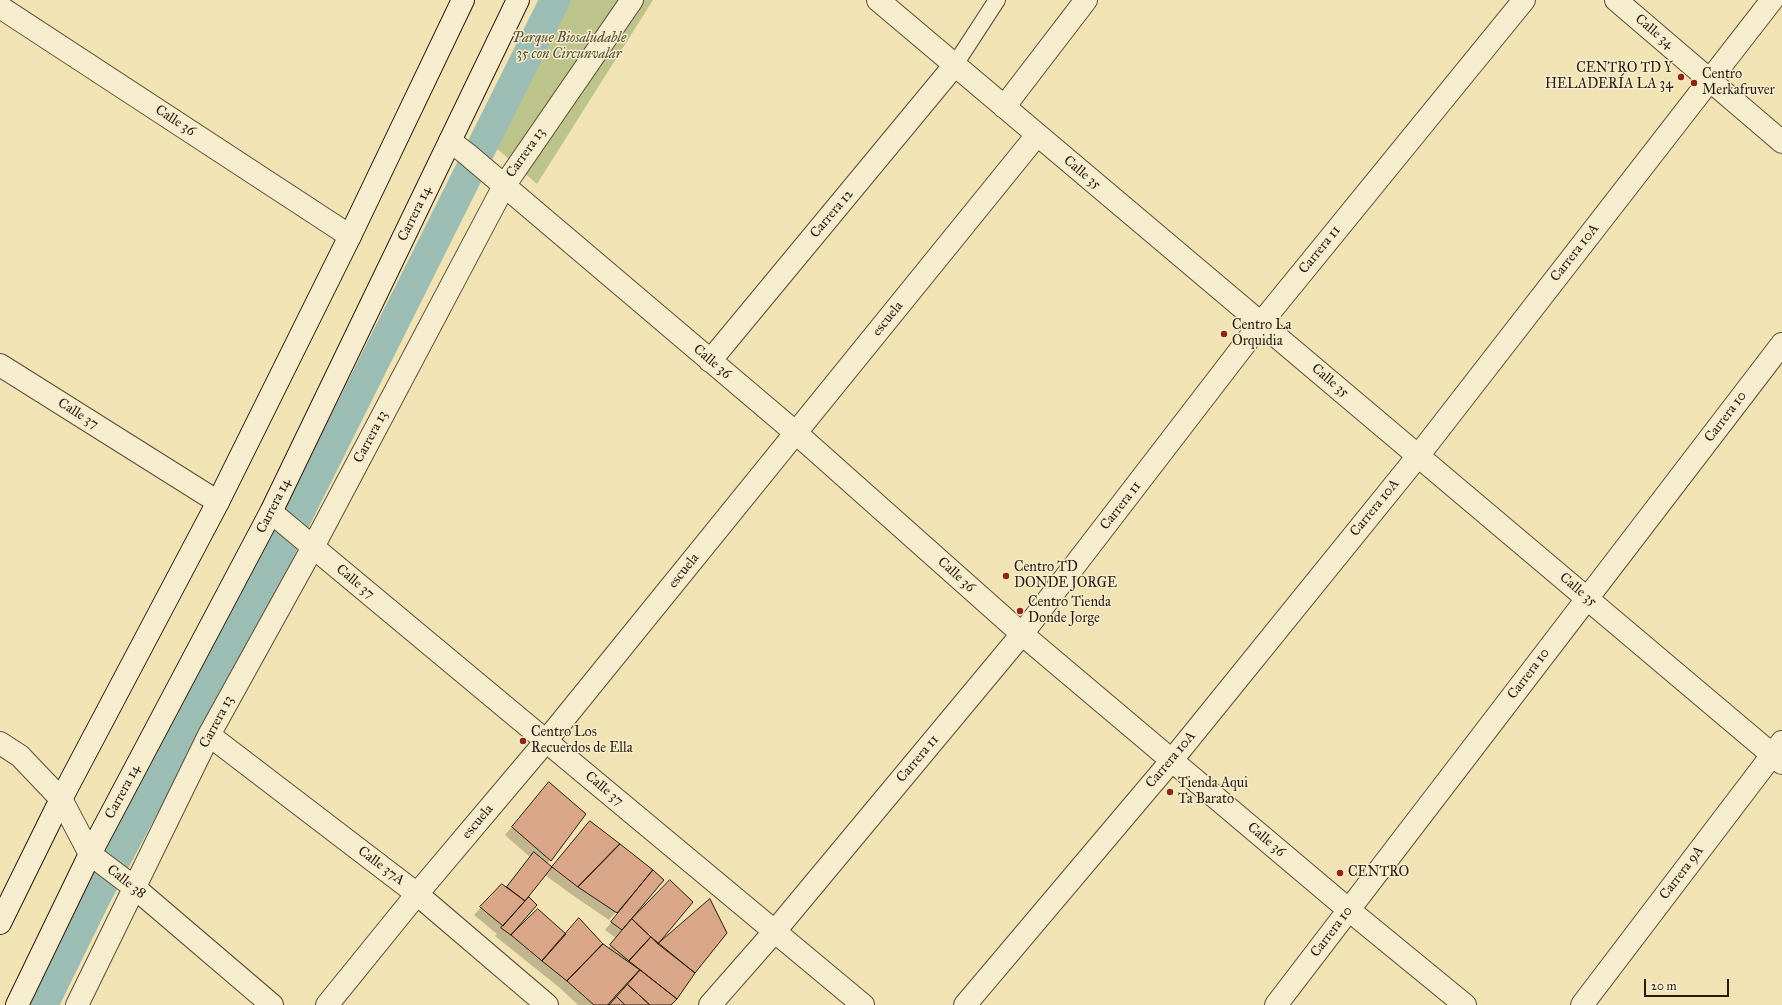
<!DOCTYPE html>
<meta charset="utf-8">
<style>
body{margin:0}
#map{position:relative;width:1782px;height:1005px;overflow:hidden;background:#f1e3b3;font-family:"IM FELL Great Primer",serif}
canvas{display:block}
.scale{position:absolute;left:1644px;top:979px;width:85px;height:18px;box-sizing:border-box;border:2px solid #281a0d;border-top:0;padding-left:5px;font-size:12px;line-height:14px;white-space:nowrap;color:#281a0d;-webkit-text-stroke:3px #f6edce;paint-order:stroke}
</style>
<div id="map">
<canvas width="1782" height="1005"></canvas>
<div class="scale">20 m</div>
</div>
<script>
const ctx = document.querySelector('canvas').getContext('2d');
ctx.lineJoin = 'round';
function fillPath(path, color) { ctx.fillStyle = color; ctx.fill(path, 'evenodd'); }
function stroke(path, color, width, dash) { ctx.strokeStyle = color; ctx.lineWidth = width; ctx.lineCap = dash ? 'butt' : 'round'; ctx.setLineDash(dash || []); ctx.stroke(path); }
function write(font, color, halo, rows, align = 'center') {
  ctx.font = font + ' "IM FELL Great Primer",serif'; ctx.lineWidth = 3; ctx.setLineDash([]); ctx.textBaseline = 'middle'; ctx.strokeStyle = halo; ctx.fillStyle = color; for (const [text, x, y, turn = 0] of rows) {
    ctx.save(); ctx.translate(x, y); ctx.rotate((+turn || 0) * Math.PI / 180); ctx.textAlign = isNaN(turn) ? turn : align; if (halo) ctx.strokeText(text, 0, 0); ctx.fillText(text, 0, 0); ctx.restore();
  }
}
fillPath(new Path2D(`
 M 542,0 L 653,0 L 537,184 L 477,131 Z`), '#bcc38b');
fillPath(new Path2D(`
 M 542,791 L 584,814 L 547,864 L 551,868 L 590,822 L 663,880 L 634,915 L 656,945 L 726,932 L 670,1005 L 578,1005 L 560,988 L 495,936 L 497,934 L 474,915 L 495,892 L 506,887 L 530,857 L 505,835 ZM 545,875 L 571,894 L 609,920 L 621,906 L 623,908 L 605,930 L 616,938 L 608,948 L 603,945 L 565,935 L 538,911 L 513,933 L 512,931 L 536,905 L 527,897 Z`), '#0003');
stroke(new Path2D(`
 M 43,1005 L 98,893 L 276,559 L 555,0`), '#9cbdb4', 30);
const building = new Path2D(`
 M 549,782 L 586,814 L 551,861 L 512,827 Z
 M 590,821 L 620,844 L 578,887 L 552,867 Z
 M 620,844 L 653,870 L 617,913 L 578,887 Z
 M 534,852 L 552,867 L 525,901 L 507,887 Z
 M 653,870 L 664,880 L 622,930 L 611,922 Z
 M 670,880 L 693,902 L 658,944 L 632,919 Z
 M 502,884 L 525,901 L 503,926 L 480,907 Z
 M 529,897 L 537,905 L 511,935 L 501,928 Z
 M 710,899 L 727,933 L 695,973 L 658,944 Z
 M 538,909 L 566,934 L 542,961 L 511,935 Z
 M 579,918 L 603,944 L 567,981 L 542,961 Z
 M 632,919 L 651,937 L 629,961 L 610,945 Z
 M 651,937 L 695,973 L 677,999 L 629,961 Z
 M 603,944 L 640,970 L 609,1005 L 594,1005 L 567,981 Z
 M 640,970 L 677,999 L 671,1005 L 650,1005 L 627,984 Z
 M 627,984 L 650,1005 L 625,1005 L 616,996 Z
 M 616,996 L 625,1005 L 608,1005 Z`);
fillPath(building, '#d9a688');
stroke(building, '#281a0d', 1);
const service = new Path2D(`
 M 954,66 L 997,0`);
const minor = new Path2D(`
 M 878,0 L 1782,763
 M 1616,0 L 1782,142
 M 0,7 L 350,236
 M 1004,107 L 1086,0
 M 450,141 L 467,154 L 796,433 L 1022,634 L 1349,910 L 1465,1005
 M 710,361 L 954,66
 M 0,365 L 218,502
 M 271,512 L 863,1005
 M 209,735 L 417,894 L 547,1005
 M 0,743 L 20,756 L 61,799 L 90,854 L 135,888 L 272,1005
 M 77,1005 L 209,735 L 313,547 L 504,186 L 632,0
 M 327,1005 L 417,894 L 546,741 L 1037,135
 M 710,1005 L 775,931 L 1022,634 L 1261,323 L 1524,0
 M 965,1005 L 1172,760 L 1418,456 L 1772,0
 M 1276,1005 L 1782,344
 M 1582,1005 L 1782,742`);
const secondary = new Path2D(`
 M 0,923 L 61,799 L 218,502 L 350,236 L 463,0
 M 17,1005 L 90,854 L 271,512 L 518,0`);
stroke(service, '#5a4c36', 18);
stroke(minor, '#5a4c36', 24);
stroke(secondary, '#281a0d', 24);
stroke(service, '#f6edce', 16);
stroke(minor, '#f6edce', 22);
stroke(secondary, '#f6edce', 22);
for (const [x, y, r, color] of [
 [1681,77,4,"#8f2418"],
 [1694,83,4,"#8f2418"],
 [1224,334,4,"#8f2418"],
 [1006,576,4,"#8f2418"],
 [1020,611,4,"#8f2418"],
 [523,741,4,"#8f2418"],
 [1170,792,4,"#8f2418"],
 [1340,873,4,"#8f2418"]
]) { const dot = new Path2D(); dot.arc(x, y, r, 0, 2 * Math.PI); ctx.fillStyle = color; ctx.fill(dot); stroke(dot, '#f6edce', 1.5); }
write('14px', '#281a0d', '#f6edce', [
 ["Calle 34",1654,32,40],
 ["Calle 36",175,121,33],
 ["Carrera 13",526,153,-55],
 ["Calle 35",1082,173,40],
 ["Carrera 14",415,214,-64],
 ["Carrera 12",832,214,-50],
 ["Carrera 11",1320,250,-51],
 ["Carrera 10A",1575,253,-52],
 ["escuela",888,319,-51],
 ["Calle 36",712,362,40],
 ["Calle 35",1330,381,40],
 ["Calle 37",78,414,32],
 ["Carrera 10",1726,417,-53],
 ["Carrera 13",371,437,-62],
 ["Carrera 14",274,506,-63],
 ["Carrera 11",1121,506,-52],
 ["Carrera 10A",1375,508,-51],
 ["escuela",684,571,-51],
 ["Calle 36",956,575,42],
 ["Calle 37",355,582,40],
 ["Calle 35",1578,590,40],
 ["Carrera 10",1529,674,-53],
 ["Carrera 13",217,722,-62],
 ["Carrera 11",918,759,-50],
 ["Carrera 10A",1171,760,-50],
 ["Calle 37",604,789,40],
 ["Carrera 14",123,792,-62],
 ["escuela",478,822,-50],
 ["Calle 36",1266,840,40],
 ["Calle 37A",381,866,37],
 ["Carrera 9A",1682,873,-53],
 ["Calle 38",126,882,38],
 ["Carrera 10",1332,932,-53]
]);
write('italic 14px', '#544d33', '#f6edce', [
 ["Parque Biosaludable",569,39],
 ["35 con Circunvalar",569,55]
]);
write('14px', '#281a0d', '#f6edce', [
 ["CENTRO TD Y",1673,69,"right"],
 ["HELADERÍA LA 34",1673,85,"right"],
 ["Centro",1702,75],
 ["Merkafruver",1702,91],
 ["Centro La",1232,326],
 ["Orquidia",1232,342],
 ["Centro TD",1014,568],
 ["DONDE JORGE",1014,584],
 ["Centro Tienda",1028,603],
 ["Donde Jorge",1028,619],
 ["Centro Los",531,733],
 ["Recuerdos de Ella",531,749],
 ["Tienda Aqui",1178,784],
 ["Ta Barato",1178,800],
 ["CENTRO",1348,873]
], 'left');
</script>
